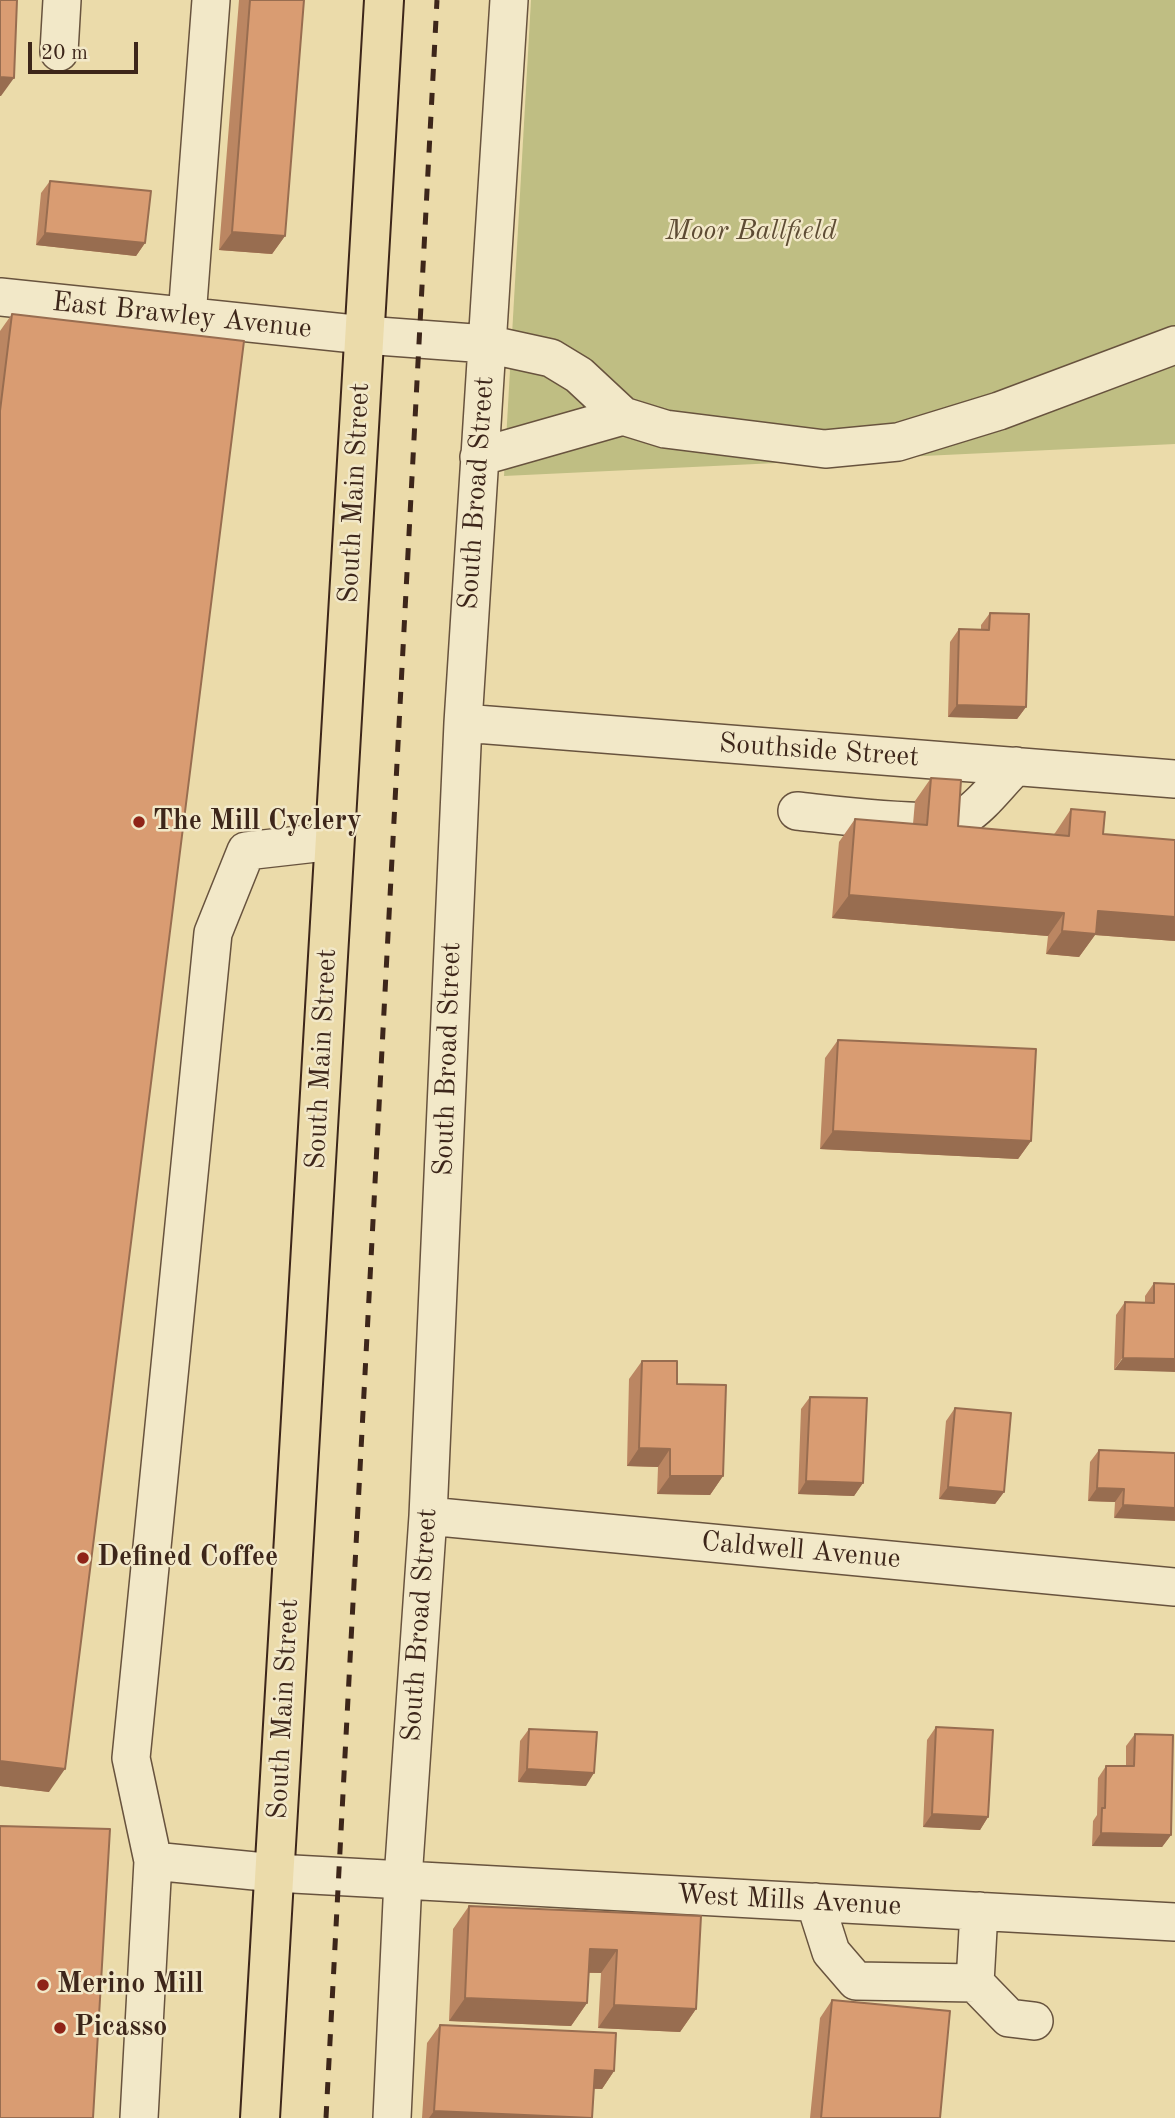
<!DOCTYPE html>
<style>
body{margin:0}
#map{position:relative;width:1175px;height:2118px;overflow:hidden;background:#ebdbaa;font-family:"Old Standard TT",serif}
canvas{display:block}
.scale{position:absolute;left:28px;top:42px;width:110px;height:32px;box-sizing:border-box;border:4px solid #3d261a;border-top:0;padding-left:9px;font-size:21px;line-height:24px;white-space:nowrap;color:#3d261a;-webkit-text-stroke:5px #f2e8c8;paint-order:stroke}
</style>
<div id="map">
<canvas width="1175" height="2118"></canvas>
<div class="scale">20 m</div>
</div>
<script>
const ctx = document.querySelector('canvas').getContext('2d');
ctx.lineJoin = 'round';
function fillPath(path, color) { ctx.fillStyle = color; ctx.fill(path, 'evenodd'); }
function stroke(path, color, width, dash) { ctx.strokeStyle = color; ctx.lineWidth = width; ctx.lineCap = dash ? 'butt' : 'round'; ctx.setLineDash(dash || []); ctx.stroke(path); }
function write(font, color, halo, rows, align = 'center') {
  ctx.font = font + ' "Old Standard TT",serif'; ctx.lineWidth = 5; ctx.setLineDash([]); ctx.textBaseline = 'middle'; ctx.strokeStyle = halo; ctx.fillStyle = color; for (const [text, x, y, turn = 0] of rows) {
    ctx.save(); ctx.translate(x, y); ctx.rotate((+turn || 0) * Math.PI / 180); ctx.textAlign = isNaN(turn) ? turn : align; if (halo) ctx.strokeText(text, 0, 0); ctx.fillText(text, 0, 0); ctx.restore();
  }
}
fillPath(new Path2D(`
 M 531,0 L 1175,0 L 1175,444 L 504,476 Z`), '#bfbe83');
const minor = new Path2D(`
 M 59,52 L 62,0
 M 0,297 L 364,335 L 487,344 L 551,358 L 579,375 L 623,416
 M 187,317 L 211,0
 M 479,457 L 623,416 L 665,429 L 825,449 L 898,442 L 999,411 L 1175,345
 M 463,723 L 1175,779
 M 797,811 C 828,814 942,829 965,816 C 983,805 1000,781 1016,766
 M 428,1516 L 1175,1587
 M 153,1861 L 275,1873 L 1175,1922
 M 815,1902 L 831,1952 L 856,1981 L 975,1983 L 979,1911
 M 975,1983 L 1009,2018 L 1034,2021
 M 139,2118 L 153,1861 L 131,1758 L 213,933 L 246,851 L 334,841
 M 392,2118 L 403,1879 L 428,1516 L 463,723 L 509,0`);
const major = new Path2D(`
 M 260,2118 L 384,0`);
stroke(minor, '#68533e', 40);
stroke(major, '#3d261a', 42);
stroke(minor, '#f2e8c8', 37);
stroke(major, '#ebdbaa', 38);
stroke(new Path2D(`
 M 326,2118 L 437,0`), '#3d261a', 5, [12, 12]);
fillPath(new Path2D(`
 M 239,0 L 304,0 L 285,236 L 272,254 L 219,250 Z
 M 50,181 L 145,243 L 136,256 L 36,245 L 41,193 Z
 M 12,314 L 49,1792 L 0,1786 L 0,331 Z
 M 990,613 L 1026,707 L 1017,719 L 948,717 L 950,642 L 959,629 L 981,630 L 981,625 Z
 M 931,778 L 958,826 L 1054,834 L 1055,833 L 1071,809 L 1103,834 L 1175,840 L 1175,941 L 1095,935 L 1079,957 L 1046,954 L 1048,936 L 832,918 L 839,842 L 855,819 L 913,824 L 915,801 Z
 M 838,1040 L 1031,1141 L 1018,1159 L 820,1149 L 825,1058 Z
 M 1154,1283 L 1175,1284 L 1114,1370 L 1116,1315 L 1125,1302 L 1145,1303 L 1145,1296 Z
 M 642,1361 L 677,1384 L 723,1476 L 710,1495 L 657,1494 L 658,1467 L 627,1466 L 629,1379 Z
 M 810,1397 L 863,1483 L 854,1496 L 798,1494 L 801,1409 Z
 M 955,1408 L 1004,1492 L 995,1504 L 939,1499 L 946,1421 Z
 M 1099,1450 L 1175,1453 L 1114,1518 L 1115,1502 L 1088,1501 L 1090,1462 Z
 M 936,1727 L 988,1817 L 980,1830 L 923,1827 L 927,1740 Z
 M 529,1729 L 586,1786 L 518,1782 L 520,1741 Z
 M 1135,1734 L 1171,1835 L 1162,1847 L 1092,1846 L 1093,1821 L 1097,1815 L 1098,1778 L 1106,1766 L 1126,1766 L 1126,1746 Z
 M 469,1906 L 701,1916 L 696,2009 L 680,2032 L 598,2028 L 601,1973 L 588,1973 L 587,2003 L 571,2026 L 449,2021 L 453,1929 Z
 M 832,2000 L 940,2118 L 810,2118 L 820,2018 Z
 M 440,2025 L 614,2071 L 602,2089 L 594,2089 L 592,2118 L 422,2118 L 427,2043 Z`), '#bb8662');
fillPath(new Path2D(`
 M 0,77 L 14,78 L 1,96 L 0,96 Z
 M 232,232 L 285,236 L 272,254 L 219,250 Z
 M 45,233 L 145,243 L 136,256 L 36,245 Z
 M 957,705 L 1026,707 L 1017,719 L 948,717 Z
 M 849,895 L 1064,913 L 1048,936 L 832,918 Z
 M 1098,911 L 1175,917 L 1175,941 L 1095,935 L 1079,957 L 1046,954 L 1062,931 Z
 M 833,1131 L 1031,1141 L 1018,1159 L 820,1149 Z
 M 1123,1358 L 1175,1359 L 1175,1372 L 1114,1370 Z
 M 639,1448 L 670,1449 L 658,1467 L 627,1466 Z
 M 670,1476 L 723,1476 L 710,1495 L 657,1494 Z
 M 806,1481 L 863,1483 L 854,1496 L 798,1494 Z
 M 948,1487 L 1004,1492 L 995,1504 L 939,1499 Z
 M 1097,1488 L 1124,1489 L 1115,1502 L 1088,1501 Z
 M 1123,1505 L 1175,1508 L 1175,1521 L 1114,1518 Z
 M 0,1761 L 65,1769 L 49,1792 L 0,1786 Z
 M 527,1769 L 594,1773 L 586,1786 L 518,1782 Z
 M 932,1814 L 988,1817 L 980,1830 L 923,1827 Z
 M 1101,1833 L 1171,1835 L 1162,1847 L 1092,1846 Z
 M 590,1949 L 617,1950 L 601,1973 L 573,1972 Z
 M 465,1998 L 587,2003 L 571,2026 L 449,2021 Z
 M 614,2005 L 696,2009 L 680,2032 L 598,2028 Z
 M 595,2070 L 614,2071 L 602,2089 L 582,2088 Z
 M 434,2111 L 586,2118 L 429,2118 Z`), '#986d50');
const building = new Path2D(`
 M 0,0 L 17,0 L 14,78 L 0,77 Z
 M 250,0 L 304,0 L 285,236 L 232,232 Z
 M 50,181 L 151,191 L 145,243 L 45,233 Z
 M 12,314 L 244,341 L 65,1769 L 0,1761 L 0,411 Z
 M 990,613 L 1029,614 L 1026,707 L 957,705 L 959,629 L 989,630 Z
 M 931,778 L 961,780 L 958,826 L 1069,836 L 1071,809 L 1105,812 L 1103,834 L 1175,840 L 1175,917 L 1098,911 L 1096,934 L 1062,931 L 1064,913 L 849,895 L 855,819 L 927,825 Z
 M 838,1040 L 1036,1049 L 1031,1141 L 833,1131 Z
 M 1154,1283 L 1175,1284 L 1175,1359 L 1123,1358 L 1125,1302 L 1154,1303 Z
 M 642,1361 L 677,1361 L 677,1384 L 726,1385 L 723,1476 L 670,1476 L 670,1449 L 639,1448 Z
 M 810,1397 L 867,1398 L 863,1483 L 806,1481 Z
 M 955,1408 L 1011,1413 L 1004,1492 L 948,1487 Z
 M 1099,1450 L 1175,1453 L 1175,1508 L 1123,1505 L 1124,1489 L 1097,1488 Z
 M 936,1727 L 993,1730 L 988,1817 L 932,1814 Z
 M 529,1729 L 597,1732 L 594,1773 L 527,1769 Z
 M 1135,1734 L 1173,1735 L 1171,1835 L 1101,1833 L 1102,1808 L 1105,1808 L 1106,1766 L 1134,1766 Z
 M 0,1826 L 110,1829 L 93,2118 L 0,2118 Z
 M 469,1906 L 701,1916 L 696,2009 L 614,2005 L 617,1950 L 590,1949 L 587,2003 L 465,1998 Z
 M 832,2000 L 950,2011 L 940,2118 L 821,2118 Z
 M 440,2025 L 616,2033 L 614,2071 L 595,2070 L 592,2118 L 434,2111 Z`);
fillPath(building, '#d99c72');
stroke(building, '#986d50', 2);
for (const [x, y, r, color] of [
 [139,822,7,"#8f2418"],
 [83,1558,7,"#8f2418"],
 [43,1985,7,"#8f2418"],
 [60,2028,7,"#8f2418"]
]) { const dot = new Path2D(); dot.arc(x, y, r, 0, 2 * Math.PI); ctx.fillStyle = color; ctx.fill(dot); stroke(dot, '#f2e8c8', 2.5); }
write('italic 28px', '#5e4c34', '#f2e8c8', [
 ["Moor Ballfield",751,232]
]);
write('28px', '#3d261a', '#f2e8c8', [
 ["East Brawley Avenue",182,316,6],
 ["South Main Street",355,493,-87],
 ["South Broad Street",477,493,-86],
 ["Southside Street",819,751,4],
 ["South Main Street",322,1059,-87],
 ["South Broad Street",448,1059,-88],
 ["Caldwell Avenue",801,1551,5],
 ["South Broad Street",420,1625,-86],
 ["South Main Street",284,1709,-87],
 ["West Mills Avenue",789,1901,3]
]);
write('bold 28px', '#3d261a', '#f2e8c8', [
 ["The Mill Cyclery",153,822],
 ["Defined Coffee",97,1558],
 ["Merino Mill",57,1985],
 ["Picasso",74,2028]
], 'left');
</script>
